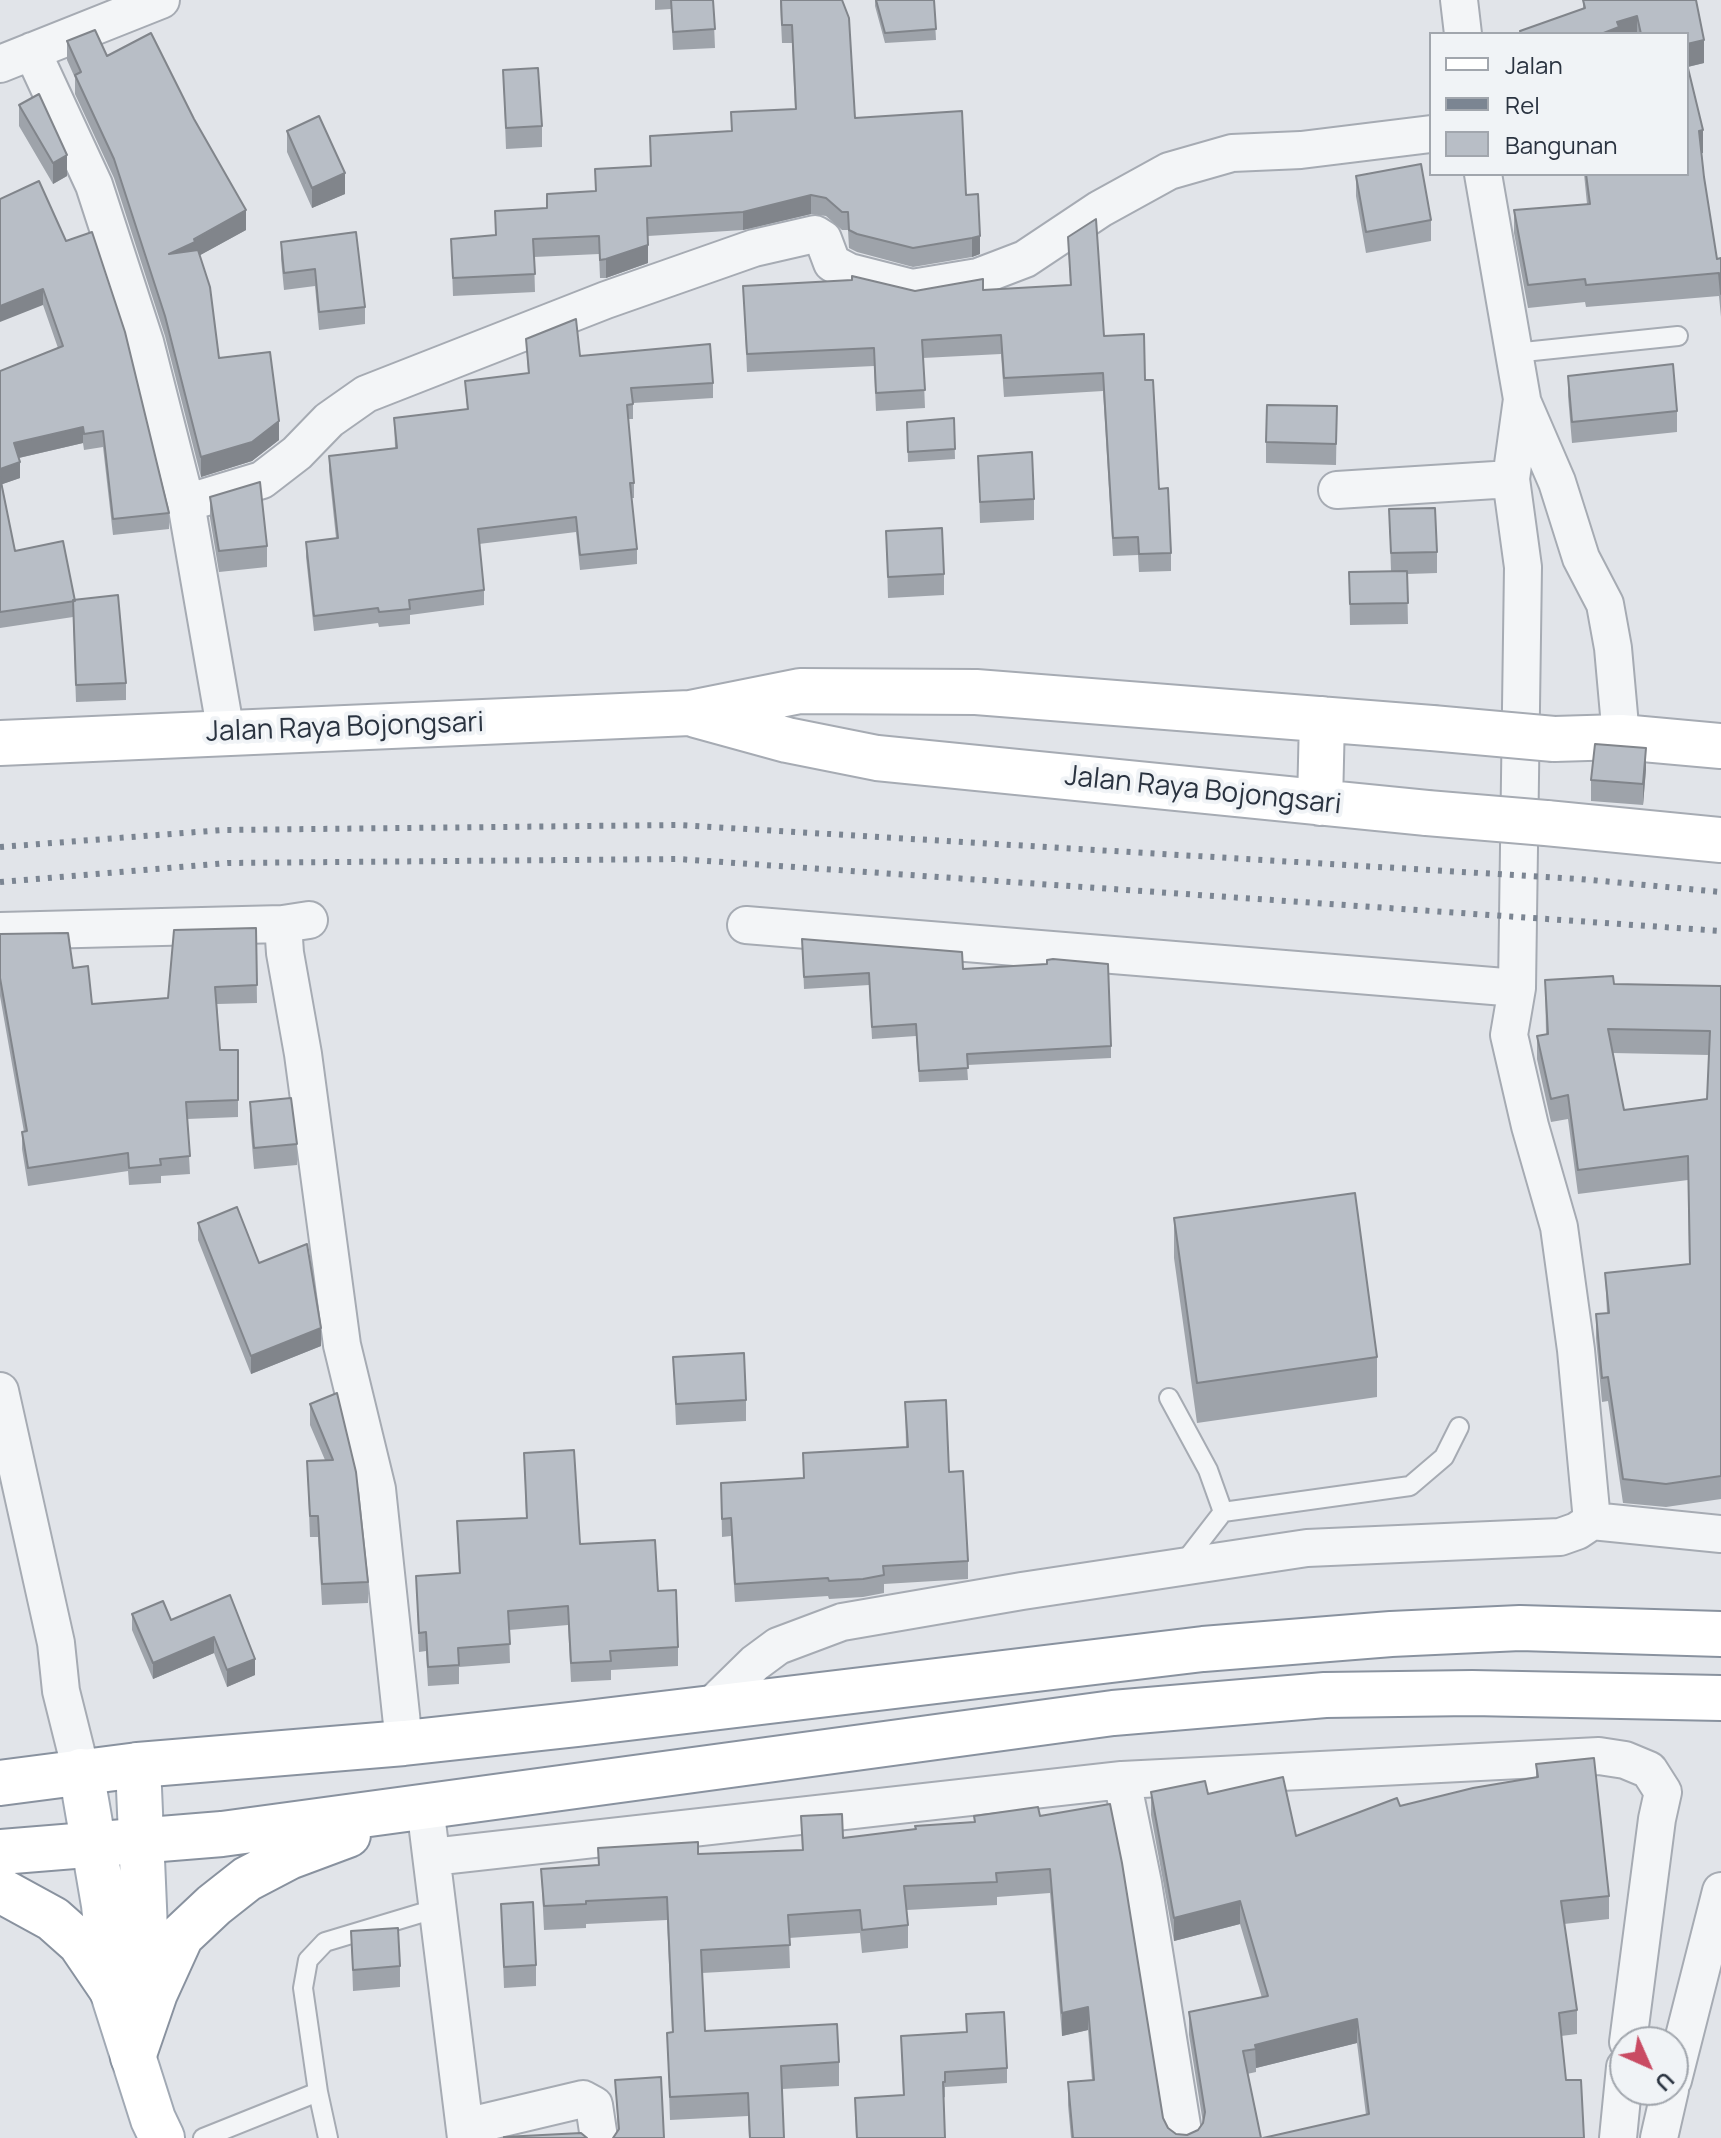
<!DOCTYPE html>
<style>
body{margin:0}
#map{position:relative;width:1721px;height:2138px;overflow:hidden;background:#e1e4e9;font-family:Manrope,sans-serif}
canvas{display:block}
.legend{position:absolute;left:1429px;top:32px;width:260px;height:144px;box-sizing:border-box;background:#f0f3f6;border:2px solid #a1a6ad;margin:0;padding:10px 14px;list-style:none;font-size:24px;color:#2a3340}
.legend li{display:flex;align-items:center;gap:16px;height:40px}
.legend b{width:40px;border:2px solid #a1a6ad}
.north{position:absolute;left:1609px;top:2026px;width:80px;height:80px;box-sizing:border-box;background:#f0f3f6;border:2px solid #a1a6ad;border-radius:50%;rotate:135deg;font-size:22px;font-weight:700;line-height:32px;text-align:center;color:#2a3340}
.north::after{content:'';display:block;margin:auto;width:28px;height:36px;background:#c94b63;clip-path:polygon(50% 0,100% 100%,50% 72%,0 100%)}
</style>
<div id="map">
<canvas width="1721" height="2138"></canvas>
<ul class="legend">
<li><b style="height:10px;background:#fff"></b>Jalan</li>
<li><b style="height:10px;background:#7b8592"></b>Rel</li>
<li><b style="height:22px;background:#b8bec6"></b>Bangunan</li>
</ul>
<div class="north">U</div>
</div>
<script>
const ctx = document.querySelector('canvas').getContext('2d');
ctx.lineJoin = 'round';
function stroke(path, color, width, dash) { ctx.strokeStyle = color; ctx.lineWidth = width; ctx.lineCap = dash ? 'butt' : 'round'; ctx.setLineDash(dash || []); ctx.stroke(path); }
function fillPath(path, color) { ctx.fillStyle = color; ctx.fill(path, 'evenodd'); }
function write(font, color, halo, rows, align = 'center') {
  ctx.font = font + ' Manrope,sans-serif'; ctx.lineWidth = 8; ctx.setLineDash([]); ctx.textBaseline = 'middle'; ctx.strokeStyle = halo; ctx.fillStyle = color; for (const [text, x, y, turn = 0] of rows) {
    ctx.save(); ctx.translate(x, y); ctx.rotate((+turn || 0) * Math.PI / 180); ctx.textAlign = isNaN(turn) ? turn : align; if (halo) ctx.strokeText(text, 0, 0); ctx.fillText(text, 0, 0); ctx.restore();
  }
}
const lane = new Path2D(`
 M 1514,353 L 1678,336
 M 1169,1398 L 1208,1470 L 1223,1512 L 1182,1565
 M 1223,1512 L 1410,1486 L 1444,1457 L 1459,1427
 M 203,2138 L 318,2092
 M 328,2138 L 318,2092 L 303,1988 L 308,1960 L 325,1942 L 438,1908`);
const street = new Path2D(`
 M 1459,0 L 1463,34
 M 32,51 L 94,185 L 145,342 L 186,503 L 226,733
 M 0,64 L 161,0
 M 1522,401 L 1557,482 L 1581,558 L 1605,604 L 1613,648 L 1621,737
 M 1337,490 L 1511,479
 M 186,503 L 262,480 L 297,453 L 329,420 L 366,394 L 606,300 L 754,248 L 815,234 L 823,239 L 832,263 L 849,272 L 912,288 L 978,277 L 1025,259 L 1100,209 L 1169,171 L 1232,153 L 1301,150 L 1431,134
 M 283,924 L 285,953 L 303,1054 L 342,1345 L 377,1489 L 404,1743
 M 746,925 L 1517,988
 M 0,931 L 283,924 L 309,920
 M 0,1391 L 56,1643 L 61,1691 L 81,1771
 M 1592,1521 L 1721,1534
 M 708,1709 L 755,1663 L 778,1646 L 842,1622 L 1022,1591 L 1307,1548 L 1560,1537 L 1577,1531 L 1592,1521 L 1576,1350 L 1559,1227 L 1530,1126 L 1509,1035 L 1517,988 L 1523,567 L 1511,479 L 1522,399 L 1483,174
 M 1122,1780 L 1143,1883 L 1184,2138
 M 425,1806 L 466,2138
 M 432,1857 L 1122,1780 L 1599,1756 L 1625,1760 L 1649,1770 L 1663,1792 L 1657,1819 L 1628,2042
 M 1673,2080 L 1721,1891
 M 465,2127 L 583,2099 L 594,2105 L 599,2138
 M 1618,2138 L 1625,2067
 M 1659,2138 L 1670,2090`);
const secondary = new Path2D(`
 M 696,715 L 787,740 L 877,758 L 1427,813
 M 1554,739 L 1621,737 L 1721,746
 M 0,743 L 690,713 L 800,691 L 976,692 L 1432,728
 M 1320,803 L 1322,719
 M 1546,823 L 1721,840`);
const primary = new Path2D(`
 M 138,1765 L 146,1954 L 138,2019
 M 81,1771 L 104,1905 L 112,1990 L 153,2119 L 162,2138`);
const highway = new Path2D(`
 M 0,1783 L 138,1765 L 404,1743 L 578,1724 L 1203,1649 L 1391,1634 L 1520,1628 L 1721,1634
 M 0,1852 L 222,1834 L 1113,1713 L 1325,1695 L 1472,1693 L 1721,1698
 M 0,1890 L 53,1919 L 80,1943 L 112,1990
 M 133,2057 L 155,1993 L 181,1936 L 214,1905 L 247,1879 L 289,1857 L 348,1835`);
stroke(lane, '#a6abb3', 22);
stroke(street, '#a6abb3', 40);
stroke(secondary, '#a6abb3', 48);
stroke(primary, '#a1a9b4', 48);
stroke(highway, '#89929f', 48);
stroke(lane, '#f3f5f7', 18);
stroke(street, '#f3f5f7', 36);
stroke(secondary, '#fff', 44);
stroke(primary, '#fff', 44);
stroke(highway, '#fff', 44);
stroke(new Path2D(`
 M 0,847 L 223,830 L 679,825 L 1580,879 L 1721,892
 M 0,882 L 228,863 L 678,859 L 1721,931`), '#7b8592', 6, [4, 8]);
const secondaryBridge = new Path2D(`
 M 1432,728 L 1554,739
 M 1427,813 L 1546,823`);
stroke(secondaryBridge, '#a6abb3', 48, []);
stroke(secondaryBridge, '#fff', 44);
fillPath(new Path2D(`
 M 655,0 L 713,0 L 715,48 L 673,50 L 671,9 L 655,10 Z
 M 780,0 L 855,118 L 966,195 L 980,254 L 972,257 L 913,267 L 857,252 L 849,248 L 848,230 L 842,230 L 826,216 L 811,214 L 743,230 L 648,236 L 648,263 L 606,278 L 600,278 L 599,254 L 534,257 L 535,292 L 453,296 L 451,239 L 495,235 L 495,211 L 547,208 L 595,191 L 595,169 L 650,166 L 650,136 L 731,131 L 731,112 L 795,109 L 792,43 L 782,43 Z
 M 875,0 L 934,0 L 936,40 L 885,43 L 875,6 Z
 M 1583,0 L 1696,0 L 1704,63 L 1688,67 L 1703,153 L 1702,153 L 1704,177 L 1717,259 L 1721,258 L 1721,317 L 1719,296 L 1586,307 L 1585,302 L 1528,308 L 1514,233 L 1514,210 L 1587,204 L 1584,174 L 1687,174 L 1687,34 L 1520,34 L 1520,31 L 1583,9 Z
 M 67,41 L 107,56 L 246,230 L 200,255 L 219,358 L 279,440 L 252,461 L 201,477 L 165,336 L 114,178 L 75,94 L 75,78 L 67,60 Z
 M 503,70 L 542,126 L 542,147 L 506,149 Z
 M 19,105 L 67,176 L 53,184 L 19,126 Z
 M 287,131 L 345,194 L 312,208 L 287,152 Z
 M 1356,176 L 1431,220 L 1431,241 L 1366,253 L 1356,196 Z
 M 0,199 L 169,513 L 169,529 L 113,535 L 103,447 L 84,450 L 83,443 L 19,458 L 20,478 L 2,484 L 15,551 L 74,600 L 126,683 L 126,700 L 76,702 L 73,617 L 0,628 L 0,371 L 58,348 L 43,305 Z
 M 1068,237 L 1104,336 L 1145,380 L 1159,489 L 1171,553 L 1171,571 L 1139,572 L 1138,555 L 1113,556 L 1103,391 L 1004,397 L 1001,354 L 923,358 L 925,408 L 876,411 L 874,366 L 747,372 L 743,286 L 915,291 L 983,290 L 1070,285 Z
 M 281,242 L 365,307 L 365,324 L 319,330 L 315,286 L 284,290 L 281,259 Z
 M 526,339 L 580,356 L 713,383 L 713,398 L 633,403 L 633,419 L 628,419 L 634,483 L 634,498 L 631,498 L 637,549 L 637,564 L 580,570 L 576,532 L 479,544 L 484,590 L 484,605 L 410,615 L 410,624 L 379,627 L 378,623 L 314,631 L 306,557 L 306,542 L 336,538 L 329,471 L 329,456 L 395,448 L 394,418 L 467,409 L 465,381 L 528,373 Z
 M 1568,376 L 1677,411 L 1677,432 L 1572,443 L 1568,396 Z
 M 1337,406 L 1336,465 L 1266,463 L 1266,442 Z
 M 954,418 L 955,459 L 908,462 L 907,422 Z
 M 978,456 L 1034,499 L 1034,520 L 980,523 Z
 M 210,497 L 267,546 L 267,567 L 219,572 L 210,518 Z
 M 1389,509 L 1437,552 L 1437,573 L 1407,574 L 1408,624 L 1350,625 L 1349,572 L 1391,571 Z
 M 886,531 L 944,574 L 944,595 L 888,598 Z
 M 1646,769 L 1643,805 L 1591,801 L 1591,780 Z
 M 256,928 L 257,1003 L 217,1004 L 220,1050 L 238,1050 L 238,1117 L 187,1119 L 190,1174 L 161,1176 L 161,1183 L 129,1185 L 128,1171 L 28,1186 L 22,1149 L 22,1132 L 24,1132 L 0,996 L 0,934 L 73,968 L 92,1004 L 168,998 Z
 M 802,939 L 963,969 L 1111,1046 L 1111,1058 L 967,1065 L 968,1080 L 919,1082 L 916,1036 L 872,1039 L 869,985 L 804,989 Z
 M 1545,980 L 1614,984 L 1721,986 L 1721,1499 L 1666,1507 L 1623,1503 L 1608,1401 L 1602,1402 L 1596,1338 L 1596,1314 L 1607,1313 L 1605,1273 L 1689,1264 L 1688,1180 L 1578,1194 L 1568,1119 L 1551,1122 L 1537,1059 L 1537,1036 L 1546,1034 ZM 1613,1053 L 1709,1055 L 1707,1099 L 1624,1110 Z
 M 250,1102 L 297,1144 L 297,1165 L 254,1169 L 250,1122 Z
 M 1174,1218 L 1377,1357 L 1377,1397 L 1197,1423 L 1174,1258 Z
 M 198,1223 L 321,1346 L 251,1374 L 198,1240 Z
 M 673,1357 L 746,1400 L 746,1421 L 676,1425 Z
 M 905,1402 L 949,1472 L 968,1561 L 968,1579 L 884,1584 L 884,1593 L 863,1597 L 829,1599 L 828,1596 L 735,1602 L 731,1536 L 722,1537 L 721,1483 L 804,1478 L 803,1453 L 906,1447 Z
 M 310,1404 L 356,1472 L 368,1582 L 368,1603 L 322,1605 L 318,1537 L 310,1537 L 307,1461 L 325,1460 L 310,1425 Z
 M 524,1453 L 580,1544 L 658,1591 L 678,1647 L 678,1666 L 611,1670 L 611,1680 L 571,1682 L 568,1625 L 509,1630 L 510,1663 L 459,1667 L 459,1684 L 428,1686 L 426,1651 L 419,1652 L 416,1576 L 459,1573 L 457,1521 L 526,1518 Z
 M 230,1595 L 255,1675 L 227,1687 L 214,1653 L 153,1679 L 132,1630 L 132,1614 L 171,1620 Z
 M 1536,1764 L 1609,1896 L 1609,1919 L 1564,1924 L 1577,2010 L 1577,2034 L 1561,2036 L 1366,2115 L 1357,2043 L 1256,2068 L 1256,2072 L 1247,2074 L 1261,2138 L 1071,2138 L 1068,2105 L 1068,2082 L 1092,2080 L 1088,2030 L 1062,2036 L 1050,1893 L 997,1897 L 997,1905 L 907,1910 L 908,1925 L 908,1948 L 862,1953 L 860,1933 L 789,1938 L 790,1968 L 702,1973 L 705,2031 L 839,2062 L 839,2086 L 782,2089 L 784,2138 L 749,2138 L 748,2116 L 670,2120 L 667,2033 L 672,2032 L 667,1920 L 586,1924 L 586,1928 L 544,1930 L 541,1869 L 598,1865 L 598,1848 L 698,1854 L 802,1850 L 801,1816 L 843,1838 L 974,1823 L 974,1816 L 1040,1816 L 1163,2118 L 1168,2128 L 1176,2134 L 1187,2135 L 1198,2130 L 1203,2123 L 1189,2035 L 1189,2012 L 1262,1998 L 1240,1924 L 1174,1941 L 1151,1815 L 1151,1792 L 1208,1794 L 1296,1836 L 1400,1806 L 1536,1777 Z
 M 501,1904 L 536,1965 L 536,1986 L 504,1988 Z
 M 351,1931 L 400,1966 L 400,1987 L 353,1991 Z
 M 966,2014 L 1007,2068 L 1007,2083 L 945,2087 L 945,2097 L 943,2098 L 945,2138 L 856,2138 L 855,2098 L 903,2095 L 901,2036 L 966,2032 Z
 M 615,2080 L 664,2138 L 618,2131 Z`), '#9ea3aa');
fillPath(new Path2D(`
 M 1637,16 L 1637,34 L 1601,34 L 1617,22 Z
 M 1704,40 L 1704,63 L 1687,67 L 1687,44 Z
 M 1703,130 L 1703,153 L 1699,154 L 1699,131 Z
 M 67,155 L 67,176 L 53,184 L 53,163 Z
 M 345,173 L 345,194 L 312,208 L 312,188 Z
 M 811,195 L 811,214 L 743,230 L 743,212 Z
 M 246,210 L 246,230 L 195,258 L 169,254 Z
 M 980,236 L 980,254 L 972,257 L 972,238 Z
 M 648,245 L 648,263 L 606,278 L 606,259 Z
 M 43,289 L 43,305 L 0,322 L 0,306 Z
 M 279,421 L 279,440 L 252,461 L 201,477 L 201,457 Z
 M 83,427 L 83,443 L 14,459 L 14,443 Z
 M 20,462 L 20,478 L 0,485 L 0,469 Z
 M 1646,748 L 1646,769 L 1643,805 L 1643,784 Z
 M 321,1328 L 321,1346 L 251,1374 L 251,1356 Z
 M 214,1637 L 214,1653 L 153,1679 L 153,1663 Z
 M 255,1659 L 255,1675 L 227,1687 L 227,1670 Z
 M 1240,1901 L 1240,1924 L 1174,1941 L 1174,1918 Z
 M 1088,2007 L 1088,2030 L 1062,2036 L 1062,2013 Z
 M 1357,2019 L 1357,2043 L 1256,2068 L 1255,2045 Z`), '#81858b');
const building = new Path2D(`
 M 671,0 L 713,0 L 715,29 L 673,32 Z
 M 781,0 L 842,0 L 849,18 L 855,118 L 962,111 L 966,195 L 978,194 L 980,236 L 972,238 L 913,248 L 857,234 L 849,230 L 848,212 L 842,212 L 826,198 L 811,195 L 743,212 L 647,218 L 648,245 L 606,259 L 600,260 L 599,236 L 533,239 L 535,274 L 453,278 L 451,239 L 496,235 L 495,211 L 547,208 L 547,194 L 596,191 L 595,169 L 651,166 L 650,136 L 732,131 L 731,112 L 796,109 L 792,25 L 782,25 Z
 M 876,0 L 934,0 L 936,29 L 885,33 Z
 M 1583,0 L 1696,0 L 1704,40 L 1687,44 L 1687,34 L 1641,34 L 1637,16 L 1617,22 L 1619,27 L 1601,34 L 1521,34 L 1520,31 L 1585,8 Z
 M 95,30 L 107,56 L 151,33 L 194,119 L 246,210 L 194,239 L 195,242 L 169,254 L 198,250 L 210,287 L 219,358 L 270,352 L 279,421 L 252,442 L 201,457 L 165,316 L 114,159 L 75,75 L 81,72 L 67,41 Z
 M 1687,64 L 1703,130 L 1699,131 L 1704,177 L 1717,259 L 1721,258 L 1721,294 L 1719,273 L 1586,285 L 1585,279 L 1528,285 L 1514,210 L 1590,204 L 1586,174 L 1687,174 Z
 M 538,68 L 542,126 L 506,128 L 503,70 Z
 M 39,94 L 67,155 L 53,163 L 19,105 Z
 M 319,116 L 345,173 L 312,188 L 287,131 Z
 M 1421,164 L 1431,220 L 1366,232 L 1356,176 Z
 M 39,181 L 66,241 L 92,232 L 125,332 L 169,513 L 113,519 L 103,431 L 84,434 L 83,427 L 14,443 L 20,462 L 0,469 L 0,371 L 63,346 L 43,289 L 0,306 L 0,199 Z
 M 1096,219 L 1104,336 L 1144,334 L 1145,380 L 1153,380 L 1159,489 L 1168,488 L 1171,553 L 1139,554 L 1138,537 L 1113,538 L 1103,373 L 1004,378 L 1001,335 L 922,340 L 925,390 L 876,393 L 874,348 L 747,354 L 743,286 L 852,280 L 852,276 L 915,291 L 983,279 L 983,290 L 1071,285 L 1068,237 Z
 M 356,232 L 365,307 L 319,312 L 315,269 L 284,273 L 281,242 Z
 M 576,319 L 580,356 L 710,344 L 713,383 L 631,388 L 633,404 L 627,405 L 634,483 L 630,483 L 637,549 L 580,555 L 576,517 L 478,529 L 484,590 L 409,600 L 410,609 L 379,612 L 378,608 L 314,616 L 306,542 L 338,538 L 329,456 L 397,448 L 394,418 L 468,409 L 465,381 L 529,373 L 526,339 Z
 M 1673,364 L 1677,411 L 1572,422 L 1568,376 Z
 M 1267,405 L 1337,406 L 1336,444 L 1266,442 Z
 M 954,418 L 955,449 L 908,452 L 907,422 Z
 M 1032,452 L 1034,499 L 980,502 L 978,456 Z
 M 0,477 L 15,551 L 63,541 L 75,601 L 0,612 Z
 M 260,482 L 267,546 L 219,551 L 210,497 Z
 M 1435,508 L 1437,552 L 1391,553 L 1389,509 Z
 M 942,528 L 944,574 L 888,577 L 886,531 Z
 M 1407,571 L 1408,603 L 1350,604 L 1349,572 Z
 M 118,595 L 126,683 L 76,685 L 73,600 Z
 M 1595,744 L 1646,748 L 1643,784 L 1591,780 Z
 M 256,928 L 257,985 L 215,987 L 220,1050 L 238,1050 L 238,1100 L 186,1102 L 190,1156 L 160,1159 L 161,1165 L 129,1168 L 128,1153 L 28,1168 L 22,1132 L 27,1131 L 0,978 L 0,934 L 68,933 L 73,968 L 88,966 L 92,1004 L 168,998 L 174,930 Z
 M 802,939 L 962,952 L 963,969 L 1047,964 L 1047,960 L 1053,959 L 1108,964 L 1111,1046 L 967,1054 L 968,1068 L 919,1071 L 916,1024 L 872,1027 L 869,973 L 804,977 Z
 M 1613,976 L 1614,984 L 1721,986 L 1721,1476 L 1666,1484 L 1623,1479 L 1608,1377 L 1602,1378 L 1596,1314 L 1609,1313 L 1605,1273 L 1690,1264 L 1688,1156 L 1578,1170 L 1568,1095 L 1551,1099 L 1537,1036 L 1548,1034 L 1545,980 ZM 1608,1029 L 1710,1031 L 1707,1099 L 1624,1110 Z
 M 291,1098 L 297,1144 L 254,1148 L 250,1102 Z
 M 1355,1193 L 1377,1357 L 1197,1383 L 1174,1218 Z
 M 237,1207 L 259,1263 L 307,1244 L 321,1328 L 251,1356 L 198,1223 Z
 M 744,1353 L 746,1400 L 676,1404 L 673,1357 Z
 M 337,1393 L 356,1472 L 368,1582 L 322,1584 L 318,1516 L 310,1516 L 307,1461 L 333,1460 L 310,1404 Z
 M 946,1400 L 949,1472 L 963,1471 L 968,1561 L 883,1566 L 884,1575 L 863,1579 L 829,1581 L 828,1578 L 735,1584 L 731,1518 L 722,1519 L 721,1483 L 804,1478 L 803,1453 L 908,1447 L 905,1402 Z
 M 574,1450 L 580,1544 L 655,1540 L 658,1591 L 676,1590 L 678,1647 L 610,1651 L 611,1661 L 571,1663 L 568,1606 L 508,1611 L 510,1644 L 458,1648 L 459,1665 L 428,1667 L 426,1632 L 419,1633 L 416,1576 L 460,1573 L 457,1521 L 527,1518 L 524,1453 Z
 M 230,1595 L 255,1659 L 227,1670 L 214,1637 L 153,1663 L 132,1614 L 163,1601 L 171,1620 Z
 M 1594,1758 L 1609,1896 L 1561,1901 L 1577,2010 L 1559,2013 L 1566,2080 L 1581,2080 L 1584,2138 L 1263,2138 L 1369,2114 L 1357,2019 L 1255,2045 L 1256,2049 L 1243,2051 L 1261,2138 L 1073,2138 L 1068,2082 L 1094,2080 L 1088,2007 L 1062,2013 L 1050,1869 L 996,1873 L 997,1882 L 904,1886 L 908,1925 L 862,1930 L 860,1910 L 788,1915 L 790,1945 L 701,1950 L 705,2031 L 837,2024 L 839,2062 L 781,2066 L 784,2138 L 750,2138 L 748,2093 L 670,2097 L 667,2033 L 673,2032 L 667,1897 L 586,1901 L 586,1904 L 544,1906 L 541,1869 L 599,1865 L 598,1848 L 698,1842 L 698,1854 L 803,1850 L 801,1816 L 842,1814 L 843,1838 L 916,1829 L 915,1826 L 975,1822 L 974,1816 L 1038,1807 L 1040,1816 L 1110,1804 L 1122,1863 L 1163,2118 L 1168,2128 L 1176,2134 L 1187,2135 L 1198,2130 L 1203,2123 L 1205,2112 L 1189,2012 L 1268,1996 L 1240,1901 L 1174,1918 L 1151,1792 L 1205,1781 L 1208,1794 L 1283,1777 L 1296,1836 L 1397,1798 L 1400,1806 L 1473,1788 L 1538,1777 L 1536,1764 Z
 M 533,1902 L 536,1965 L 504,1967 L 501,1904 Z
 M 398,1928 L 400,1966 L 353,1970 L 351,1931 Z
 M 1004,2012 L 1007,2068 L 945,2072 L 945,2082 L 943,2082 L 945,2138 L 857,2138 L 855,2098 L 904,2095 L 901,2036 L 967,2032 L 966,2014 Z
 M 661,2077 L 664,2138 L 613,2138 L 619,2129 L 615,2080 Z
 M 581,2133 L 587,2138 L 504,2138 L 504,2137 Z`);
fillPath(building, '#b8bec6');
stroke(building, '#81858b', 2);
write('28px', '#2a3340', '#f0f3f6', [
 ["Jalan Raya Bojongsari",345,728,-2],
 ["Jalan Raya Bojongsari",1203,791,6]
]);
</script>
